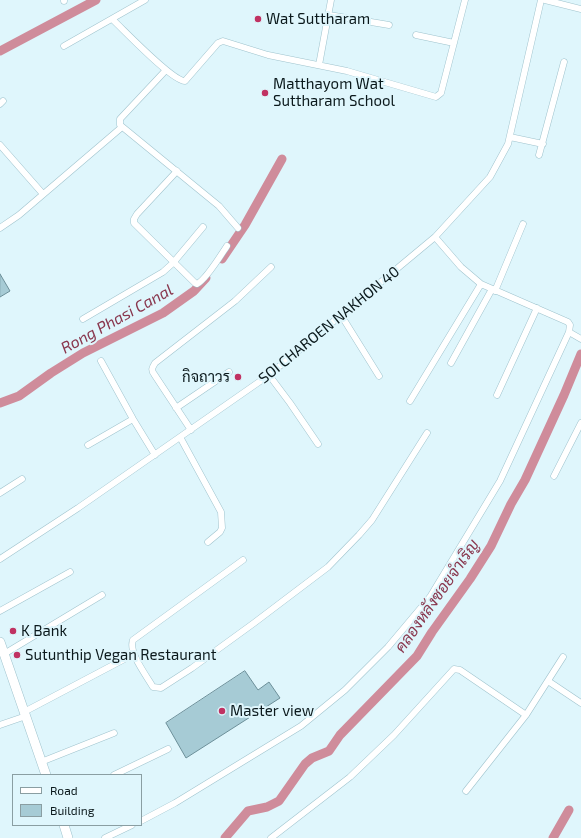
<!DOCTYPE html>
<meta charset="utf-8">
<style>
body{margin:0}
#map{position:relative;width:581px;height:838px;overflow:hidden;background:#dff6fc;font-family:"Exo 2",sans-serif}
canvas{display:block}
.legend{position:absolute;left:12px;top:774px;width:130px;height:52px;box-sizing:border-box;background:#dff6fc;border:1px solid #8a9ea2;margin:0;padding:5px 7px;list-style:none;font-size:12px;color:#0b191c}
.legend li{display:flex;align-items:center;gap:8px;height:20px}
.legend b{width:20px;border:1px solid #8a9ea2}
</style>
<div id="map">
<canvas width="581" height="838"></canvas>
<ul class="legend">
<li><b style="height:5px;background:#fff"></b>Road</li>
<li><b style="height:11px;background:#a6cbd5"></b>Building</li>
</ul>
</div>
<script>
const ctx = document.querySelector('canvas').getContext('2d');
ctx.lineJoin = 'round';
function stroke(path, color, width, dash) { ctx.strokeStyle = color; ctx.lineWidth = width; ctx.lineCap = dash ? 'butt' : 'round'; ctx.setLineDash(dash || []); ctx.stroke(path); }
function fillPath(path, color) { ctx.fillStyle = color; ctx.fill(path, 'evenodd'); }
function write(font, color, halo, rows, align = 'center') {
  ctx.font = font + ' "Exo 2",Sarabun,sans-serif'; ctx.lineWidth = 4; ctx.setLineDash([]); ctx.textBaseline = 'middle'; ctx.strokeStyle = halo; ctx.fillStyle = color; for (const [text, x, y, turn = 0] of rows) {
    ctx.save(); ctx.translate(x, y); ctx.rotate((+turn || 0) * Math.PI / 180); ctx.textAlign = isNaN(turn) ? turn : align; if (halo) ctx.strokeText(text, 0, 0); ctx.fillText(text, 0, 0); ctx.restore();
  }
}
stroke(new Path2D(`
 M 0,51 L 96,0
 M 222,259 L 245,225 L 282,159
 M 0,403 L 19,396 L 51,373 L 83,353 L 163,313 L 194,291 L 206,278
 M 225,838 L 248,811 L 267,807 L 279,801 L 305,764 L 312,758 L 329,751 L 340,735 L 417,656 L 432,632 L 470,579 L 491,546 L 511,504 L 525,480 L 564,395 L 581,354
 M 553,838 L 569,810`), '#cf8c9b', 9);
const building = new Path2D(`
 M 0,274 L 10,291 L 0,297 Z
 M 245,671 L 258,690 L 269,682 L 280,698 L 186,758 L 166,723 Z`);
fillPath(building, '#a6cbd5');
stroke(building, '#6c8f99', 1);
const minor = new Path2D(`
 M 64,0 L 64,1
 M 545,0 L 581,9
 M 329,15 L 389,25
 M 112,19 C 124,30 172,81 185,81 L 218,43 L 223,41 L 268,55 L 347,71 L 436,97 L 441,93 L 465,0
 M 416,35 L 454,43
 M 64,46 L 145,0
 M 319,65 L 331,0
 M 166,70 L 120,119 L 120,125 L 219,206 L 238,228
 M 0,104 L 3,101
 M 510,137 L 543,144
 M 0,145 L 43,194
 M 539,155 L 564,62
 M 177,171 L 137,214 L 134,219 L 134,223 L 195,283 L 197,284 C 206,280 221,255 227,246
 M 0,228 L 19,215 L 122,127
 M 435,237 L 461,267 L 481,284 L 568,322 L 570,325 L 569,332 L 581,339
 M 495,291 L 523,224
 M 341,315 L 379,376
 M 83,319 L 163,272 L 173,263 L 203,227
 M 101,361 L 133,419 L 155,455
 M 451,363 L 492,289
 M 269,375 L 290,403 L 318,444
 M 497,395 L 537,308
 M 410,401 L 481,284
 M 176,408 L 229,372
 M 191,430 L 154,374 C 151,370 152,368 155,363 L 235,301 L 271,267
 M 180,437 L 221,512 L 222,528 L 220,532 L 208,542
 M 88,445 L 133,419
 M 554,476 L 581,423
 M 0,493 L 22,479
 M 0,559 L 78,508 L 269,375 L 435,237 L 490,177 L 508,144 L 541,0
 M 243,560 L 133,640 C 128,652 146,675 153,687 L 161,688 L 192,668 L 254,623 L 328,567 L 359,535 L 372,520 L 427,433
 M 0,611 L 70,572
 M 4,654 L 102,595
 M 548,681 L 581,703
 M 24,712 L 134,654
 M 0,725 L 26,716
 M 41,762 L 114,733
 M 114,775 L 168,749
 M 466,791 L 526,715 L 563,657
 M 141,821 L 175,803 L 301,726 L 345,690 L 388,647 L 430,597 L 500,481 L 569,332
 M 105,838 L 132,825
 M 271,838 L 350,777 L 394,735 L 454,669 L 460,670 L 526,715`);
const secondary = new Path2D(`
 M 0,642 L 46,775
 M 64,825 L 68,838`);
stroke(minor, '#9fc3cd', 7);
stroke(secondary, '#9fc3cd', 10);
stroke(minor, '#fff', 6);
stroke(secondary, '#fff', 9);
for (const [x, y, r, color] of [
 [258,19,4,"#c03262"],
 [265,93,4,"#c03262"],
 [238,377,4,"#c03262"],
 [13,631,4,"#c03262"],
 [17,655,4,"#c03262"],
 [222,711,4,"#c03262"]
]) { const dot = new Path2D(); dot.arc(x, y, r, 0, 2 * Math.PI); ctx.fillStyle = color; ctx.fill(dot); stroke(dot, '#dff6fc', 1.5); }
write('15px', '#0b191c', '#dff6fc', [
 ["Wat Suttharam",266,19],
 ["Matthayom Wat",273,84],
 ["Suttharam School",273,101],
 ["กิจถาวร",230,377,"right"],
 ["K Bank",21,631],
 ["Sutunthip Vegan Restaurant",25,655],
 ["Master view",230,711]
], 'left');
write('15px', '#0b191c', '#dff6fc', [
 ["SOI CHAROEN NAKHON 40",329,325,-39]
]);
write('italic 16px', '#89374e', '#dff6fc', [
 ["Rong Phasi Canal",117,319,-29],
 ["คลองหลังซอยจำเริญ",437,596,-55]
]);
</script>
